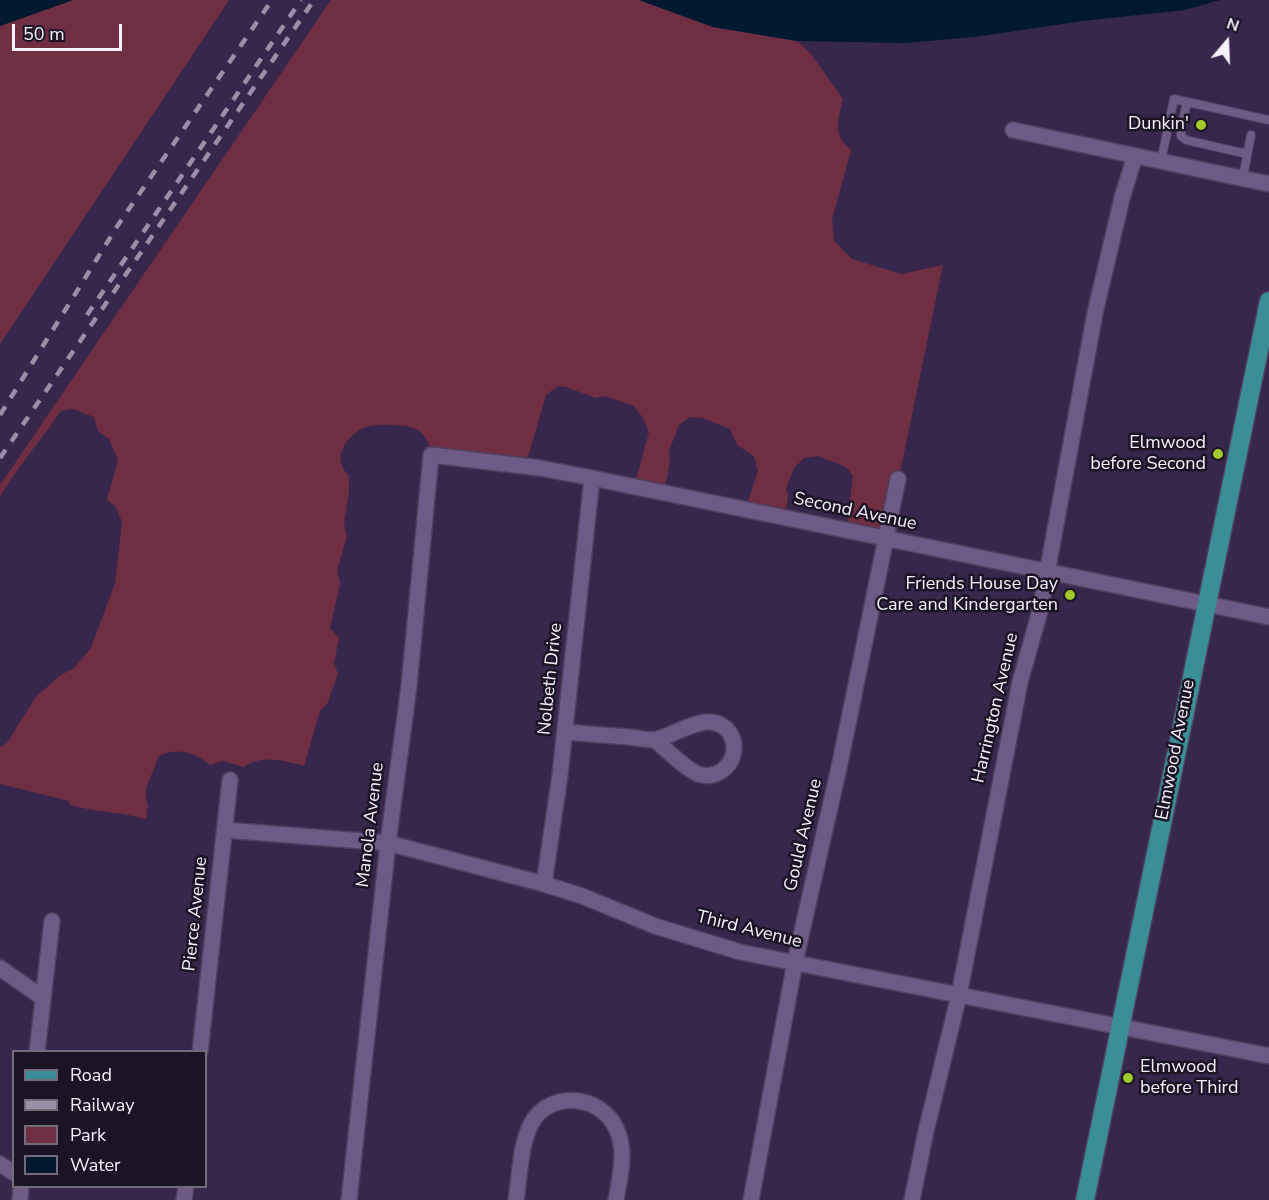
<!DOCTYPE html>
<style>
body{margin:0}
#map{position:relative;width:1269px;height:1200px;overflow:hidden;background:#37274c;font-family:"Nunito Sans",sans-serif}
canvas{display:block}
.legend{position:absolute;left:12px;top:1050px;width:195px;height:138px;box-sizing:border-box;background:#1b1425;border:2px solid #736d7b;margin:0;padding:8px 10px;list-style:none;font-size:18px;color:#f6f2fc}
.legend li{display:flex;align-items:center;gap:12px;height:30px}
.legend b{width:30px;border:2px solid #736d7b}
.north{position:absolute;left:1197px;top:12px;width:60px;height:60px;-webkit-text-stroke:4px #1b1425;paint-order:stroke;rotate:19deg;font-size:16px;font-weight:700;line-height:24px;text-align:center;color:#f6f2fc}
.north::after{content:'';display:block;margin:auto;width:21px;height:27px;background:#f6f2fc;clip-path:polygon(50% 0,100% 100%,50% 72%,0 100%)}
.scale{position:absolute;left:12px;top:24px;width:110px;height:27px;box-sizing:border-box;border:3px solid #f6f2fc;border-top:0;padding-left:8px;font-size:18px;line-height:21px;white-space:nowrap;color:#f6f2fc;-webkit-text-stroke:4px #1b1425;paint-order:stroke}
</style>
<div id="map">
<canvas width="1269" height="1200"></canvas>
<ul class="legend">
<li><b style="height:8px;background:#3a8f96"></b>Road</li>
<li><b style="height:8px;background:#998fa6"></b>Railway</li>
<li><b style="height:16px;background:#702e42"></b>Park</li>
<li><b style="height:16px;background:#00192e"></b>Water</li>
</ul>
<div class="north">N</div>
<div class="scale">50 m</div>
</div>
<script>
const ctx = document.querySelector('canvas').getContext('2d');
ctx.lineJoin = 'round';
function fillPath(path, color) { ctx.fillStyle = color; ctx.fill(path, 'evenodd'); }
function stroke(path, color, width, dash) { ctx.strokeStyle = color; ctx.lineWidth = width; ctx.lineCap = dash ? 'butt' : 'round'; ctx.setLineDash(dash || []); ctx.stroke(path); }
function write(font, color, halo, rows, align = 'center') {
  ctx.font = font + ' "Nunito Sans",sans-serif'; ctx.lineWidth = 5; ctx.setLineDash([]); ctx.textBaseline = 'middle'; ctx.strokeStyle = halo; ctx.fillStyle = color; for (const [text, x, y, turn = 0] of rows) {
    ctx.save(); ctx.translate(x, y); ctx.rotate((+turn || 0) * Math.PI / 180); ctx.textAlign = isNaN(turn) ? turn : align; if (halo) ctx.strokeText(text, 0, 0); ctx.fillText(text, 0, 0); ctx.restore();
  }
}
fillPath(new Path2D(`
 M 73,0 L 229,0 L 0,344 L 0,26 Z
 M 331,0 L 639,0 L 713,27 L 797,41 L 811,54 L 843,99 C 838,121 832,134 851,150 L 832,220 L 834,241 L 852,259 L 901,274 L 943,265 L 895,497 L 890,539 L 846,532 L 853,476 L 846,467 L 819,456 L 804,458 L 794,468 L 786,488 L 788,496 L 785,517 L 745,511 L 758,471 L 754,456 L 737,445 L 730,429 L 702,418 L 690,417 L 679,425 L 669,451 L 670,463 L 665,486 L 634,488 L 649,432 L 643,418 L 634,406 L 605,396 L 596,398 L 566,387 L 558,386 L 546,395 L 527,460 L 436,457 C 431,449 426,435 418,430 C 409,424 373,423 363,428 C 345,438 331,458 349,476 L 349,491 L 344,524 L 347,537 L 337,570 L 340,584 L 330,628 L 339,638 L 334,663 L 338,674 L 327,704 L 320,711 L 304,766 C 285,761 261,754 244,767 L 223,761 L 210,765 C 195,752 176,747 159,756 L 146,788 L 146,800 L 148,805 L 146,819 C 121,812 95,812 70,805 L 69,801 L 0,784 L 0,747 L 7,743 L 35,698 L 59,676 L 74,668 L 91,648 L 115,583 L 122,522 L 116,507 L 107,500 L 118,460 L 109,439 L 98,431 L 94,417 L 73,409 L 61,411 C 41,441 18,465 0,497 L 0,485 Z`), '#702e42');
fillPath(new Path2D(`
 M 0,0 L 73,0 L 0,26 Z
 M 639,0 L 1220,0 L 1185,10 L 1083,21 L 974,37 L 905,43 L 797,41 L 713,27 Z`), '#00192e');
const service = new Path2D(`
 M 1187,102 L 1181,128 L 1181,136 L 1186,140 L 1247,154
 M 1161,161 L 1174,99 L 1269,120
 M 1243,177 L 1251,135`);
const minor = new Path2D(`
 M 1013,130 L 1269,184
 M 565,732 C 587,734 608,735 629,737 C 638,738 649,741 657,739 C 679,734 710,708 729,732 C 744,754 723,782 698,774 C 685,769 666,749 655,740
 M 225,830 L 388,843 L 544,884 L 582,896 L 655,926 L 740,952 L 1269,1056
 M 544,884 L 560,775 L 592,478
 M 0,968 L 43,998
 M 37,1052 L 52,921
 M 200,1052 L 230,780
 M 0,1164 L 14,1173
 M 20,1200 L 21,1186
 M 184,1200 L 186,1186
 M 349,1200 L 388,843 L 409,686 L 431,455 L 540,468 L 592,478 L 1269,617
 M 516,1200 C 520,1175 520,1146 531,1124 C 549,1090 600,1094 616,1128 C 627,1150 620,1177 616,1200
 M 751,1200 L 795,962 L 840,763 L 898,479
 M 912,1200 L 926,1131 L 959,995 L 1020,682 L 1040,611 L 1095,313 L 1122,198 L 1135,156`);
const primary = new Path2D(`
 M 1085,1200 L 1269,301`);
stroke(service, '#4e405e', 10);
stroke(minor, '#4e405e', 18);
stroke(primary, '#4e405e', 21);
stroke(service, '#6d5b85', 8);
stroke(minor, '#6d5b85', 15);
stroke(primary, '#3a8f96', 18);
stroke(new Path2D(`
 M 87,315 L 301,0
 M 0,415 L 118,225 L 272,0
 M 0,458 L 314,0`), '#998fa6', 4.5, [10, 10]);
for (const [x, y, r, color] of [
 [1201,125,6,"#a1c92a"],
 [1218,454,6,"#a1c92a"],
 [1070,595,6,"#a1c92a"],
 [1128,1078,6,"#a1c92a"]
]) { const dot = new Path2D(); dot.arc(x, y, r, 0, 2 * Math.PI); ctx.fillStyle = color; ctx.fill(dot); stroke(dot, '#1b1425', 2); }
write('18px', '#f6f2fc', '#1b1425', [
 ["Dunkin'",1189,125],
 ["Elmwood",1206,444],
 ["before Second",1206,465],
 ["Friends House Day",1058,585],
 ["Care and Kindergarten",1058,606],
 ["Elmwood",1140,1068,"left"],
 ["before Third",1140,1089,"left"]
], 'right');
write('18px', '#f6f2fc', '#1b1425', [
 ["Second Avenue",855,512,12],
 ["Nolbeth Drive",551,679,-84],
 ["Harrington Avenue",996,708,-77],
 ["Elmwood Avenue",1176,750,-79],
 ["Manola Avenue",371,825,-83],
 ["Gould Avenue",804,835,-77],
 ["Pierce Avenue",196,914,-84],
 ["Third Avenue",749,930,14]
]);
</script>
